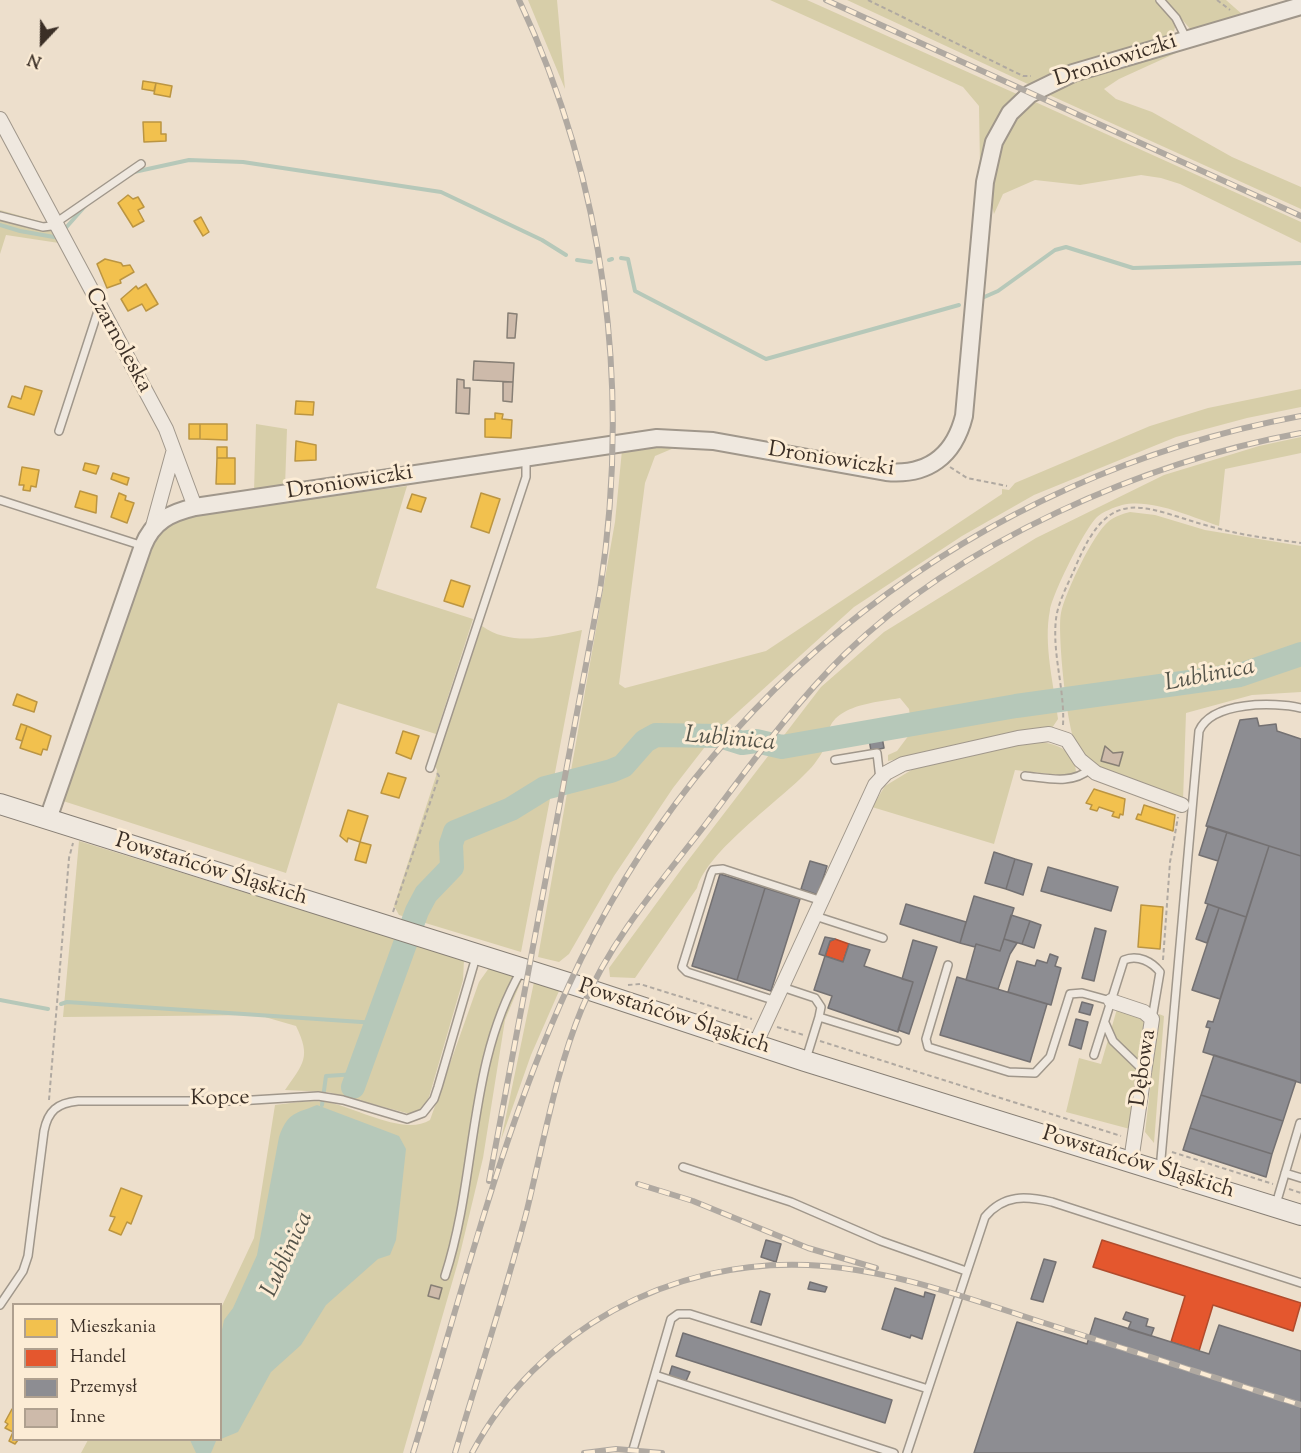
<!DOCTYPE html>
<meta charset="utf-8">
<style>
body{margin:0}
#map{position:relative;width:1301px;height:1453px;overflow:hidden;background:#eddfcc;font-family:"Sorts Mill Goudy",serif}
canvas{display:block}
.legend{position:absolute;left:12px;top:1303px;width:210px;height:138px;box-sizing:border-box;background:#fcecd5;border:2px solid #afa08f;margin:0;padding:8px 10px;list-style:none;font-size:18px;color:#3b2f26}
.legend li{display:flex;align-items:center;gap:12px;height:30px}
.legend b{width:30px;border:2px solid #afa08f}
.north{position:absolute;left:12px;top:12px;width:60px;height:60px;-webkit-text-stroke:4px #fcecd5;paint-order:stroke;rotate:202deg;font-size:16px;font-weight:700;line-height:24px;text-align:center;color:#3b2f26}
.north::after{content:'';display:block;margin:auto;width:21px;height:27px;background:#3b2f26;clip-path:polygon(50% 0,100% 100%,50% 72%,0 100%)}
</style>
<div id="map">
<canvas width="1301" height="1453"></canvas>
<ul class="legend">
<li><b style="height:16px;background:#f2c14e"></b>Mieszkania</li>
<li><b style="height:16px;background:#e4572e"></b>Handel</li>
<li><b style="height:16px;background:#8d8d92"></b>Przemysł</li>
<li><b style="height:16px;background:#cdbaaa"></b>Inne</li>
</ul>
<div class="north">N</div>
</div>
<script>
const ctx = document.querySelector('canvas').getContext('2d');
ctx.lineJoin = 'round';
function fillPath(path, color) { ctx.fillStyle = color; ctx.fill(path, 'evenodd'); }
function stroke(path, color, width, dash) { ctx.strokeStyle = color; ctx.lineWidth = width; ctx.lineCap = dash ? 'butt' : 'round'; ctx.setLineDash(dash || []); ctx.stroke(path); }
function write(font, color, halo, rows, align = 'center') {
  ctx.font = font + ' "Sorts Mill Goudy",serif'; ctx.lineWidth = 6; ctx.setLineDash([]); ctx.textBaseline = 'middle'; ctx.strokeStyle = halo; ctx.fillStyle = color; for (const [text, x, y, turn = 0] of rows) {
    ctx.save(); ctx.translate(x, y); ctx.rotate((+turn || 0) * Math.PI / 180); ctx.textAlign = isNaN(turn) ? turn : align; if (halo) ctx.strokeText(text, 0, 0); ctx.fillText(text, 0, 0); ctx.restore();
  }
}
fillPath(new Path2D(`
 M 528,0 L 557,0 L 565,89 Z
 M 770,0 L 807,0 L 1019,95 L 989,137 L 980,166 L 979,106 L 963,87 Z
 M 847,0 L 1155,0 L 1176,23 L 1173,36 C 1131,48 1064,61 1030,85 Z
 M 1165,0 L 1226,0 L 1243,15 L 1192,31 Z
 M 1198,43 L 1119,79 L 1104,89 L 1116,99 L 1152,112 L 1232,157 L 1301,187 L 1301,209 L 1045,93 L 1069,80 Z
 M 1033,101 L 1301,222 L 1301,243 L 1180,184 L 1161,178 L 1141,175 L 1080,185 L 1035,180 L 1003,194 L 994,214 C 983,175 1003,128 1033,101 Z
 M 0,210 L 49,224 L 59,243 L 6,235 L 0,254 Z
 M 1301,389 L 1301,407 L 1247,418 L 1176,437 L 1034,495 L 962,536 L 854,607 L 718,730 L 673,788 L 614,876 L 569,954 L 559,962 L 538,957 L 615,522 L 622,450 L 681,445 L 655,456 L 645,483 L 619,684 L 625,688 L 766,651 L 1002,494 L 1002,489 L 1009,490 L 1015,483 L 1150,426 L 1208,408 Z
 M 256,424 L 287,429 L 285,487 L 254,491 Z
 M 1301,437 L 1301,453 L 1225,469 L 1219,526 C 1191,517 1152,498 1122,505 C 1115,507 1102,512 1097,517 C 1085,528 1053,593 1050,610 C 1043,644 1054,685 1058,719 L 1052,728 L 888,761 L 888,755 L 897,751 L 912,731 L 909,709 L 900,698 C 874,703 824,705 828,743 C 822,752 817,762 809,770 C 781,800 708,850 697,888 L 635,978 L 610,977 L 609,968 L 683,867 L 821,687 L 884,632 L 1036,538 L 1164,475 L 1259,446 Z
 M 407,486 L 376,588 L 473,619 L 436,734 L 338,703 L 286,873 L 60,800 L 158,533 L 170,523 L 190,515 Z
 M 1130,512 L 1155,515 L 1205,530 L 1301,546 L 1301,692 L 1252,695 L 1186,713 L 1183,801 C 1146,787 1100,778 1076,744 C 1067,730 1057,631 1061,613 C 1065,593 1093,534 1109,521 C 1116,516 1122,514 1130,512 Z
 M 482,626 C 511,647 550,637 582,630 L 521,952 L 399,915 L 394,906 L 436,776 L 437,770 L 434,764 Z
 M 1023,741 C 1045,741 1076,744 1076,773 L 1066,776 L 1015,770 L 994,844 L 872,807 L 885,786 L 918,766 Z
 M 79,841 L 464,960 L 463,980 L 429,1097 L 421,1110 L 410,1114 L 328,1092 L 285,1090 C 304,1063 311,1057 296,1026 L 258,1015 L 63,1017 Z
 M 489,968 L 522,979 L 505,1020 L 483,1158 L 458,1262 L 403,1453 L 81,1453 L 88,1440 L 220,1440 L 221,1308 L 254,1238 L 275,1105 C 294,1103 313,1099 331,1103 C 359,1109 405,1136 430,1120 L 479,982 Z
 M 534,982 L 559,991 L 531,1055 L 501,1140 Z
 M 1117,1009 L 1139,1016 L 1146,1025 L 1130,1129 L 1066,1112 L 1079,1058 L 1101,1064 Z
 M 1159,1014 L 1164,1016 L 1154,1143 L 1145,1132 Z`), '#d7cea9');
fillPath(new Path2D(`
 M 317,1105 L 399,1136 L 406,1149 L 396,1240 L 390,1255 L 378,1259 L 326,1305 L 301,1345 L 271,1372 L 238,1432 L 216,1441 L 211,1453 L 196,1453 L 190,1440 L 220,1440 L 221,1335 L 224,1320 L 233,1308 L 257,1255 L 279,1137 C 288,1112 295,1114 317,1105 Z`), '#b6c8b9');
const homes = new Path2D(`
 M 143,81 L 156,83 L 154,91 L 142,89 Z
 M 156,83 L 172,86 L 170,97 L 154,94 Z
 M 143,122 L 161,122 L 161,134 L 166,134 L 166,141 L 144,142 Z
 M 128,195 L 133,199 L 138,197 L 144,207 L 138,210 L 144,221 L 133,227 L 118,203 Z
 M 201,217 L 209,232 L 203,236 L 194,221 Z
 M 105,259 L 121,263 L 123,266 L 130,265 L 134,272 L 120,280 L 121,283 L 107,288 L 97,264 Z
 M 146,284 L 158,304 L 146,311 L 142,304 L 128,311 L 121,299 L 136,286 L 138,289 Z
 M 25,386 L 42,391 L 34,415 L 8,407 L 12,396 L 21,399 Z
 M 296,401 L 314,402 L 313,415 L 295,414 Z
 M 495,413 L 503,414 L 502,419 L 512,420 L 511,438 L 485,437 L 485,419 L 495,419 Z
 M 189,424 L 200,424 L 200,439 L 189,439 Z
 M 200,424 L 227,424 L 227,440 L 200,439 Z
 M 296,441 L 316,445 L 316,460 L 295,461 Z
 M 217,447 L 227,447 L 227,458 L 217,458 Z
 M 217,458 L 235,458 L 235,484 L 216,484 Z
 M 85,463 L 99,466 L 96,474 L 83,470 Z
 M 22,467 L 39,470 L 36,487 L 31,486 L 30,491 L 23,490 L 24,485 L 19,485 Z
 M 113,473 L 129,478 L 127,485 L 111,479 Z
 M 80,491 L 97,496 L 96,513 L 75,507 Z
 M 119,493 L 126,496 L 125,500 L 134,503 L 127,523 L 111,517 Z
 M 481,493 L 500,499 L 489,533 L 471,527 Z
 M 412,494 L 426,498 L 421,512 L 407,508 Z
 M 451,580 L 470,586 L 463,607 L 444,601 Z
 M 17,694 L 37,702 L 34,712 L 13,705 Z
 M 21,724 L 27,726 L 22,741 L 16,739 Z
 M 27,726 L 51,736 L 47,750 L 43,749 L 41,755 L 20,748 Z
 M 403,731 L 419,736 L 411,759 L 396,753 Z
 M 388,773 L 406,778 L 399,798 L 381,793 Z
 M 1094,789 L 1125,799 L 1123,815 L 1120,814 L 1119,818 L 1112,816 L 1114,812 L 1099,807 L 1097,811 L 1090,809 L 1092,805 L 1086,803 Z
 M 1144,805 L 1175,815 L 1173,831 L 1136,819 L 1138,814 L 1141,815 Z
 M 348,810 L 368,816 L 360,842 L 348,838 L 347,842 L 340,836 Z
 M 360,842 L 371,845 L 366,863 L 355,860 Z
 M 1141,905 L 1163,907 L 1160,949 L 1138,947 Z
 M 121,1188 L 142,1196 L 131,1224 L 127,1222 L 121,1235 L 109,1230 L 115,1217 L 110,1216 Z
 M 12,1409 L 14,1409 L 14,1440 L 18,1440 L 15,1444 L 9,1441 L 13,1432 L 5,1428 L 8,1424 L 5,1422 Z`);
fillPath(homes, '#f2c14e');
stroke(homes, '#bb9542', 1.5);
const shops = new Path2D(`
 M 835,939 L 849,944 L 843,962 L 825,956 L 830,941 Z
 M 1102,1240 L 1301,1303 L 1293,1331 L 1213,1305 L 1199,1351 L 1171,1342 L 1185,1296 L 1093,1267 Z`);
fillPath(shops, '#e4572e');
stroke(shops, '#b14b2c', 1.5);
const industry = new Path2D(`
 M 1257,718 L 1259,726 L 1276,724 L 1277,731 L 1301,739 L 1301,856 L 1206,826 L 1240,720 Z
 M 882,737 L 884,748 L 871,751 L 869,739 Z
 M 1208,826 L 1227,832 L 1218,861 L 1199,855 Z
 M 1227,832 L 1269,846 L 1246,917 L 1205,903 Z
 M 1269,846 L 1301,856 L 1301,1083 L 1203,1052 L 1210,1028 L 1206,1027 L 1208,1021 L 1213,1022 Z
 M 994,852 L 1015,859 L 1006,889 L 985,883 Z
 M 1015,859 L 1032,864 L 1023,895 L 1006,889 Z
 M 810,861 L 827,866 L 818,895 L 801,889 Z
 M 1048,867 L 1118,887 L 1111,911 L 1041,891 Z
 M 720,874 L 765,888 L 737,980 L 692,966 Z
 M 765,888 L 800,899 L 771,991 L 737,980 Z
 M 974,896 L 1014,908 L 1000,951 L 976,944 L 975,947 L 960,943 Z
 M 906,904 L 966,922 L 960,943 L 900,924 Z
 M 1208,904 L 1219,908 L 1207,943 L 1196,939 Z
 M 1219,908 L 1246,917 L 1220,999 L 1192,990 Z
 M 1011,915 L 1030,921 L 1022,944 L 1004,939 Z
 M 1030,921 L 1041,925 L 1034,948 L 1022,944 Z
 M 1095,928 L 1106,931 L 1094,981 L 1082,978 Z
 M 825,937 L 835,939 L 830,941 L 825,956 L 819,954 Z
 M 1004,939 L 1017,943 L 1010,954 L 998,989 L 966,980 L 976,944 L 1000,951 Z
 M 913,940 L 937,947 L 909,1034 L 898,1030 L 913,982 L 902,979 Z
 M 849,944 L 870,950 L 864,966 L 913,982 L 898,1032 L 828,1008 L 832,996 L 814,990 L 825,956 L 843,962 Z
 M 1050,954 L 1058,957 L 1055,966 L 1061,968 L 1051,1005 L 1008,992 L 1017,961 L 1035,966 L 1037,960 L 1047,963 Z
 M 957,977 L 1047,1004 L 1030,1062 L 940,1035 Z
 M 1082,1002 L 1093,1005 L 1090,1015 L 1079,1012 Z
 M 1076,1019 L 1088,1022 L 1081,1049 L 1069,1045 Z
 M 1214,1055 L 1296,1081 L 1283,1121 L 1201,1095 Z
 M 1201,1095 L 1283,1121 L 1272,1154 L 1190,1128 Z
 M 1190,1128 L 1272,1154 L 1266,1177 L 1183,1150 Z
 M 766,1240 L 781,1244 L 776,1262 L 761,1257 Z
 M 1044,1259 L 1056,1262 L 1043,1302 L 1031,1299 Z
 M 810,1282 L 827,1287 L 825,1292 L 808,1289 Z
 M 895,1288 L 924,1297 L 925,1292 L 935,1295 L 922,1339 L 911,1335 L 910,1338 L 882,1329 Z
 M 760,1291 L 770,1294 L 761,1325 L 751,1322 Z
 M 1126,1312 L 1148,1319 L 1146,1326 L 1154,1328 L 1151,1336 L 1128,1329 L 1131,1322 L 1123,1319 Z
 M 1095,1318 L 1209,1354 L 1219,1325 L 1301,1351 L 1301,1453 L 974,1453 L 1017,1322 L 1087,1344 Z
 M 683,1333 L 892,1400 L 885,1423 L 676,1356 Z
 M 672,1366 L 690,1372 L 686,1381 L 669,1376 Z`);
fillPath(industry, '#8d8d92');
stroke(industry, '#747172', 1.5);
stroke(new Path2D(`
 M 134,172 L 189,160 L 243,162 L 441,192 L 542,240 L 566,255
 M 0,225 L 20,231 L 54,237
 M 63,231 L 86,205
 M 621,258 L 628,259 L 635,291 L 766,359 L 959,305
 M 577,260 L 591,262
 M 609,260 L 612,259
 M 982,298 L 998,291 L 1055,250 L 1066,247 L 1133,268 L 1301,263
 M 0,1000 L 48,1009
 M 61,1004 L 67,1002 L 376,1023
 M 322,1105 L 326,1076 L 357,1074`), '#b6c8b9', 4);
stroke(new Path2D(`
 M 353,1087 L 417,911 L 426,894 L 452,867 L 451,844 L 455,832 L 511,809 L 545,788 L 611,771 L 623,766 L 645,741 L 656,735 L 720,736 L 742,743 L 756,741 L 782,747 L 1016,706 L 1240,675 L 1301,654`), '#b6c8b9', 24);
const building = new Path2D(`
 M 508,313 L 517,314 L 515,338 L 507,338 Z
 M 474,361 L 514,363 L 513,382 L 473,380 Z
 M 457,379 L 464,380 L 464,388 L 470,388 L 469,414 L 456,413 Z
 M 503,382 L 513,382 L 512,402 L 503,401 Z
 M 1105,746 L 1113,753 L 1123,752 L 1119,766 L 1101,761 Z
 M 431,1285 L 442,1288 L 439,1299 L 428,1296 Z`);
fillPath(building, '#cdbaaa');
stroke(building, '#877f75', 1.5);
const service = new Path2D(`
 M 1160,0 L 1176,18 L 1187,40
 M 0,216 L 43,227 L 51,226 L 141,164
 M 59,431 L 99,308
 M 0,500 L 143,546
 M 835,760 L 877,753 L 880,779
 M 430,768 L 526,477 L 526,458
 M 1025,776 C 1047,778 1072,785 1090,769
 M 815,916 L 883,938
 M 948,965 L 926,1039 L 928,1047 L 1009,1072 L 1035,1073 L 1050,1057 L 1070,994 L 1082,993 L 1111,1001
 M 782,987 L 815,998 L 821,1007 L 819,1017
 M 776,1001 L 687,972 L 682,967 L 711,874 L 713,870 L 723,869 L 822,901
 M 1105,1023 L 1113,1041 L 1144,1071
 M 1094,1055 L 1124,960 C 1138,954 1152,962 1160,972 L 1152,1019
 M 806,1059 L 819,1017 L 897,1041
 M 683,1167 L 791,1202 L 881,1241 L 966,1271
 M 1160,1170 L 1199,731 C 1212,701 1274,702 1301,708
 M 1285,1173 L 1301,1178
 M 1276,1204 L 1300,1123
 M 445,1276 C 478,1174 467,1065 521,971
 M 0,1305 L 23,1271 L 28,1256 L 44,1131 C 48,1111 57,1103 78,1101 L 237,1101 L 318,1096 L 343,1100 L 407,1119 L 423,1113 L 434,1099 L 438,1087 L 476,957
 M 655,1375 L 894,1453
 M 632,1453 L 671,1319 L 678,1314 L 690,1314 L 928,1389
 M 907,1453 L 985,1217 C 1004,1194 1026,1196 1052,1202 L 1301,1283`);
const minor = new Path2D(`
 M 0,119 L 166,429 L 195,507
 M 153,526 L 173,453
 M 1111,1001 L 1144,1012 L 1152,1019 L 1131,1161
 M 755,1045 L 875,785 L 886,773 L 903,764 L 1018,738 L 1049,734 L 1067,740 L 1080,760 L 1096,773 L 1182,805`);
const tertiary = new Path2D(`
 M 48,819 L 143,546 C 153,521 170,513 195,507 L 657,438 L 713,441 L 886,472 C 928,476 954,456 964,416 L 985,182 L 994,142 L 1010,113 L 1030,94 L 1073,73 L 1301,6`);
const secondary = new Path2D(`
 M 0,804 L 578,986 L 805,1061 L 1301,1215`);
stroke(service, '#a0978b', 10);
stroke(minor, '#a0978b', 16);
stroke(tertiary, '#a0978b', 20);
stroke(secondary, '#877f75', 22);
stroke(new Path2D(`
 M 868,0 L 1023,76 L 1031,76
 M 1217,0 L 1230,10
 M 950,467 L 967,478 L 1007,486
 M 1063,725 C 1065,690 1052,654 1056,619 C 1058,602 1068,584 1075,568 C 1112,477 1146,511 1220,529 C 1246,536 1274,539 1301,543
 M 393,912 L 439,776 L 437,773
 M 1163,960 L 1170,862 L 1178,817
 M 628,985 L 640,984 L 752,1019
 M 777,1027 L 804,1035
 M 820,1041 L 1121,1136
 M 49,1100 L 69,858 L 73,843
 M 1172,1152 L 1273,1184
 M 1289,1189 L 1301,1193`), '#b0a9a1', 2, [4.5, 3]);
stroke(service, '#efe8df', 7);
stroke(minor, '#efe8df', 14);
stroke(tertiary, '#efe8df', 16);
stroke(secondary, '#efe8df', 20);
const rail = new Path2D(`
 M 826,0 L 1301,216
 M 489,1181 L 600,590 C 631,388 606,185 519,0
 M 638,1184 L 693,1201 L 808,1248 L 876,1268
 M 413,1453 C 461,1297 500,1136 568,987 C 704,686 977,476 1301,416
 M 455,1453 C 479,1373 505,1294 526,1214 C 543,1146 555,1073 582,1008 C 611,939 660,883 705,825 C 749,767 792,706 845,654 C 960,542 1144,462 1301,433
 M 472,1453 C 537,1330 671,1259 808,1265 C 896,1269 980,1303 1063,1329 C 1142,1354 1222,1380 1301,1405
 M 584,1453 L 616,1449 L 662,1453`);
stroke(rail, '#b0a9a1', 6);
stroke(rail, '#fcecd5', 4, [11]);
write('22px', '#3b2f26', '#fcecd5', [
 ["Droniowiczki",1116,62,-18],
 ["Czarnoleska",117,341,61],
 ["Droniowiczki",831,461,9],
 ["Droniowiczki",350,484,-9],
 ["Powstańców Śląskich",211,871,17],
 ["Powstańców Śląskich",674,1018,18],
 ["Dębowa",1145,1068,-82],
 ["Kopce",220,1100,-1],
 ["Powstańców Śląskich",1138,1164,17]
]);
write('italic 24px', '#545349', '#fcecd5', [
 ["Lublinica",1210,677,-11],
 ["Lublinica",730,741,5],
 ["Lublinica",289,1255,-65]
]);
</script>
